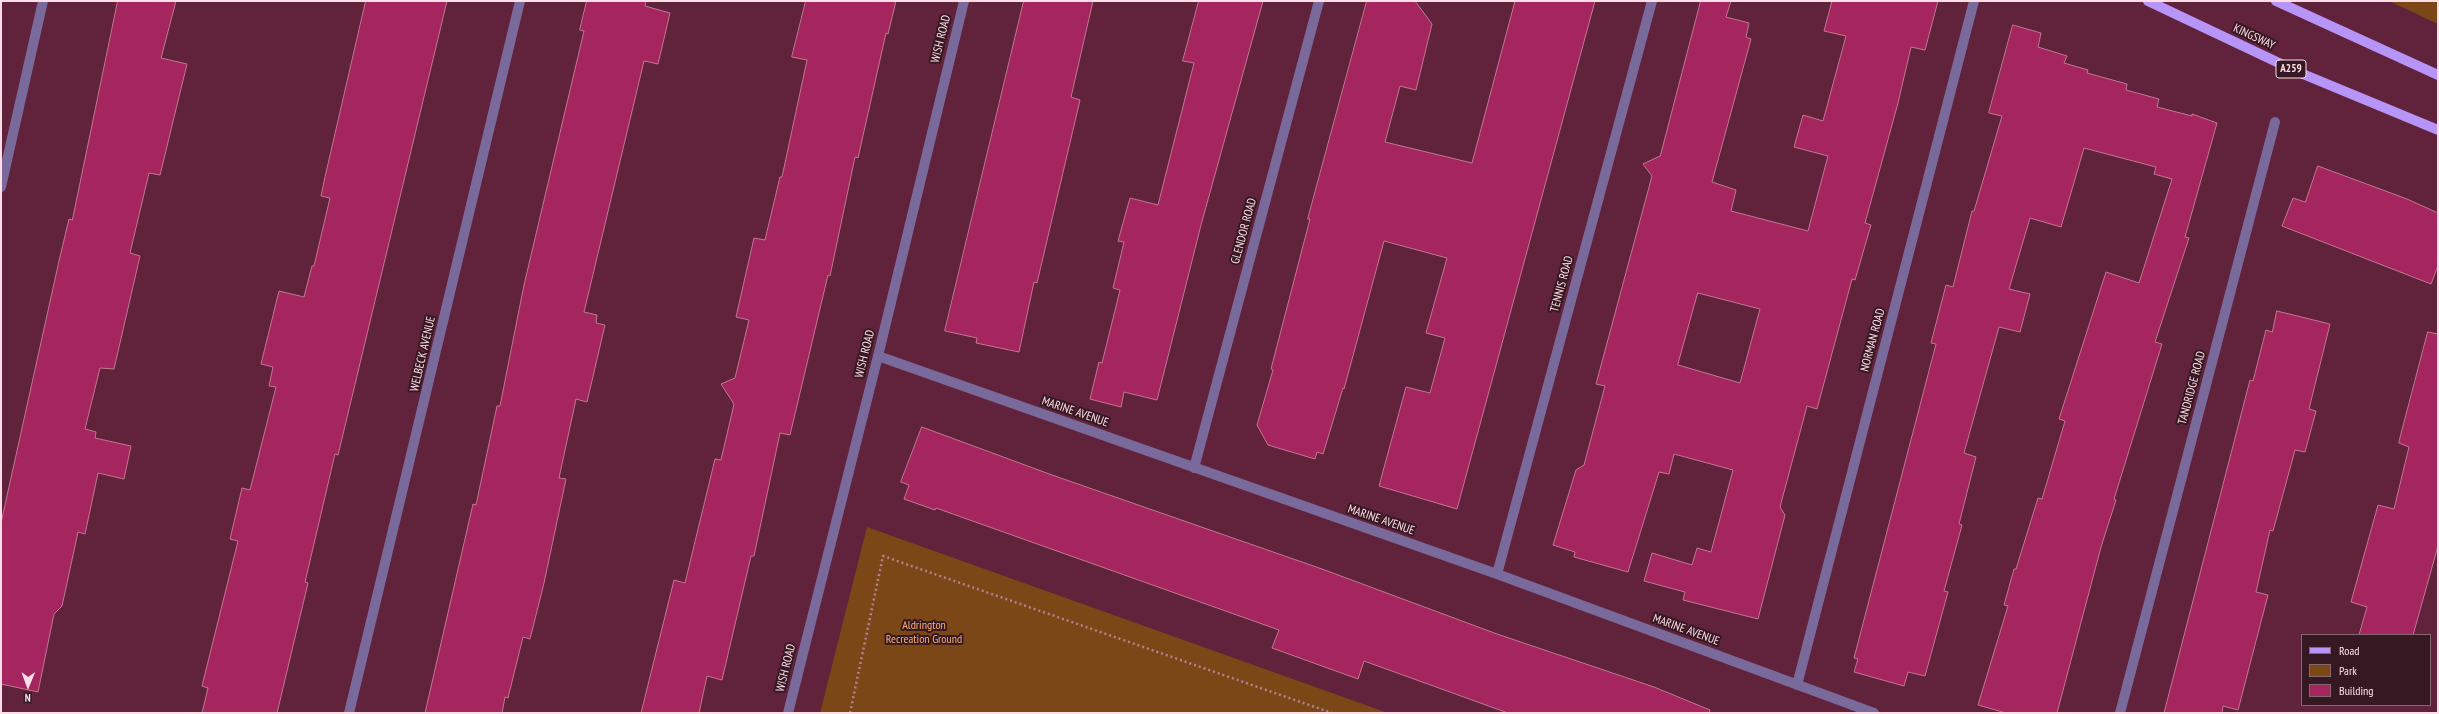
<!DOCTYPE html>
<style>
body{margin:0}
#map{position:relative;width:2439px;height:714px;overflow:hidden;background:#61223b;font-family:"PT Sans Narrow",sans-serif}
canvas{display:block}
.frame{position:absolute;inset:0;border:2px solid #ffdee8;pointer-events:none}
.legend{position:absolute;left:2301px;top:634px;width:130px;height:72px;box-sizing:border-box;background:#351822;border:1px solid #866771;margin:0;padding:5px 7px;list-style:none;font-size:12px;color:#ffdee8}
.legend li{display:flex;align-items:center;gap:8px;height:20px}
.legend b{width:20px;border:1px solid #866771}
.north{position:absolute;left:8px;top:666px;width:40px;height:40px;-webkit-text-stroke:3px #351822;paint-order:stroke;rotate:181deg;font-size:11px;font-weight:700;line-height:16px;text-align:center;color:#ffdee8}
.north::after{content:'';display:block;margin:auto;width:14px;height:18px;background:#ffdee8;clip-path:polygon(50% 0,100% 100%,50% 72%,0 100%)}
</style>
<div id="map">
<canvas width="2439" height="714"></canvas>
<div class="frame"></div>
<ul class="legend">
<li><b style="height:5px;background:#b794f8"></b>Road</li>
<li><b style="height:11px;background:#7c4716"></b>Park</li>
<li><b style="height:11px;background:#a5255e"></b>Building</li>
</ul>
<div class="north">N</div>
</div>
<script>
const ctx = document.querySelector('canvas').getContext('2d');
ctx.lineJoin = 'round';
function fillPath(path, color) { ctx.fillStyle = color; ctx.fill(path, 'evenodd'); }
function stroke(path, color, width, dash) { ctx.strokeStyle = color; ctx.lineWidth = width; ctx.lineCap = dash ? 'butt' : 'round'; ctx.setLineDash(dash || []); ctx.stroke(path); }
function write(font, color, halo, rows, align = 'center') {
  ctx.font = font + ' "PT Sans Narrow",sans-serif'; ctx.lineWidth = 4; ctx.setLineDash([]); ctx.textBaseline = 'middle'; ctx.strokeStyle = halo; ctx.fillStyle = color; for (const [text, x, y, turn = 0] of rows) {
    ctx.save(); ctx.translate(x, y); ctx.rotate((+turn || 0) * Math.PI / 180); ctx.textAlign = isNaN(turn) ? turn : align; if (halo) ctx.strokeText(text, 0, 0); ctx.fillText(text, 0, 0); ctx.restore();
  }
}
fillPath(new Path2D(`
 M 2389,1 L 2438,1 L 2438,24 Z
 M 867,527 L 1388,713 L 820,713 Z`), '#7c4716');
const building = new Path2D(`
 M 118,1 L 176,1 L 161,58 L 187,64 L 160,175 L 149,173 L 130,253 L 140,256 L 114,369 L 100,368 L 85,429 L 96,432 L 95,438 L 131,446 L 124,479 L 98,473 L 85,534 L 78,532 L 62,606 L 54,614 L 38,692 L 1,684 L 1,523 L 59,261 L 69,219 L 72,220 Z
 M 366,1 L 447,1 L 338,455 L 335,454 L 305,582 L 308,583 L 277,713 L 202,713 L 208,688 L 202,686 L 238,541 L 230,539 L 242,488 L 250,490 L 276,387 L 269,386 L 273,367 L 261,364 L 279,291 L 304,297 L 312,266 L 314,266 L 330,198 L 321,196 L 325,177 Z
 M 587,1 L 646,1 L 645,6 L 670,13 L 658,64 L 644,61 L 584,312 L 597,315 L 596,323 L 605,325 L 587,402 L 576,399 L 559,478 L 566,479 L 544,583 L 530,639 L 523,637 L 508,698 L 505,697 L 502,713 L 425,713 L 473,504 L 476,505 L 497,406 L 500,406 L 524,285 L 584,31 L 580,30 Z
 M 806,1 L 896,1 L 888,34 L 886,33 L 858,158 L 855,157 L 830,276 L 828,275 L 790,435 L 780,433 L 754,556 L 751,556 L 722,680 L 707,676 L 699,713 L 641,713 L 674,580 L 685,583 L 715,459 L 721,460 L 734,404 L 721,384 L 735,378 L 749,320 L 736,317 L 754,238 L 765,240 L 780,177 L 782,177 L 807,60 L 792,57 Z
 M 1024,1 L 1093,1 L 1071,97 L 1080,100 L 1037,283 L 1034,282 L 1019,352 L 976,343 L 977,338 L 945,331 Z
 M 1199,1 L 1263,1 L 1201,225 L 1157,400 L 1124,392 L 1121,407 L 1090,399 L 1099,362 L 1102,363 L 1120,290 L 1113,288 L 1124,242 L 1118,241 L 1130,198 L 1158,205 L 1194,63 L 1183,61 Z
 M 1367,1 L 1415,1 L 1432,24 L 1416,90 L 1400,86 L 1385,142 L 1472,163 L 1515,1 L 1595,1 L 1457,509 L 1379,486 L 1406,387 L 1430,393 L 1445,338 L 1426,333 L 1447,258 L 1384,241 L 1344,389 L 1343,388 L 1323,454 L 1317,452 L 1315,459 L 1268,445 L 1257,425 L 1273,370 L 1271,369 L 1310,219 L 1308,219 Z
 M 1701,1 L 1731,1 L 1726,17 L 1749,23 L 1746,37 L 1751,39 L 1712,182 L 1736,190 L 1731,211 L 1808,231 L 1828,156 L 1794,147 L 1803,115 L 1823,121 L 1846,36 L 1824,31 L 1832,1 L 1938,1 L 1925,50 L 1911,47 L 1898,103 L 1865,223 L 1871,225 L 1855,280 L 1852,279 L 1817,409 L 1807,406 L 1780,507 L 1785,515 L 1758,619 L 1683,600 L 1685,592 L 1644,581 L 1652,553 L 1692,565 L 1697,548 L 1711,552 L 1733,470 L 1674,454 L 1669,474 L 1659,472 L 1628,572 L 1574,557 L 1575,552 L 1553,545 L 1576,470 L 1584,465 L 1605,386 L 1596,384 L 1652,176 L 1643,164 L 1660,156 ZM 1698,293 L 1760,309 L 1740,383 L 1678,365 Z
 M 2013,25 L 2041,33 L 2038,47 L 2067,56 L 2064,63 L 2088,70 L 2087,73 L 2127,84 L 2126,90 L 2159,99 L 2157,107 L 2192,116 L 2192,114 L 2217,123 L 2185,237 L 2189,238 L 2155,342 L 2162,344 L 2114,499 L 2116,500 L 2101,547 L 2057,713 L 2006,713 L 1978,705 L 2008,606 L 2004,605 L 2014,569 L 2016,569 L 2038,498 L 2042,499 L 2065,421 L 2059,419 L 2106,272 L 2139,283 L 2172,179 L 2154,174 L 2156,167 L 2084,148 L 2061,227 L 2030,218 L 2009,289 L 2030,294 L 2020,332 L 1999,327 L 1964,453 L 1976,457 L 1959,524 L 1962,525 L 1944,591 L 1948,592 L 1925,676 L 1908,672 L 1904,686 L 1854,672 L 1858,659 L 1854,658 L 1936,344 L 1931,343 L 1946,285 L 1953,287 L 1972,211 L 1974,211 L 2002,116 L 1989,113 Z
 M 2318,166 L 2407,199 L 2438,213 L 2438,266 L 2431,284 L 2282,226 L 2293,198 L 2305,202 Z
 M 2277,311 L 2330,324 L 2309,409 L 2316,411 L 2305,452 L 2295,450 L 2273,531 L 2270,530 L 2256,592 L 2268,595 L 2238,710 L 2223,706 L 2222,713 L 2164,713 L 2250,380 L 2253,381 L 2266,330 L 2272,332 Z
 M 2428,332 L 2438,334 L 2438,546 L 2413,635 L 2359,635 L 2367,607 L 2351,602 L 2378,505 L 2394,509 L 2409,447 L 2399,443 Z
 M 922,427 L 1052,475 L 1322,569 L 1497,634 L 1654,687 L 1710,710 L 1709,713 L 1508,713 L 1364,661 L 1358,679 L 1272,648 L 1279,630 L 936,508 L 935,510 L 904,499 L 909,485 L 901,482 Z`);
fillPath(building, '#a5255e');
stroke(building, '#c17890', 1);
stroke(new Path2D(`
 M 850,713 L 883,556 L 1332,713`), '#b28394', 2.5, [2, 3]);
stroke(new Path2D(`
 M 1,187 L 43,1
 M 878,356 L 1497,574 L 1874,713
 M 1194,468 L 1319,1
 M 1497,574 L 1652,1
 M 1797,685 L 1974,1
 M 349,713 L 520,1
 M 788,713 L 878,356 L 964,1
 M 2120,713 L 2275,122`), '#7a6a9b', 10);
stroke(new Path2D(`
 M 2148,1 L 2298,72 L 2438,130
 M 2276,1 L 2438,75`), '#b794f8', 10);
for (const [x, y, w] of [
 [2291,69,30]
]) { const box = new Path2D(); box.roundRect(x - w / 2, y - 9, w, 18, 3); ctx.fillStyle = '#351822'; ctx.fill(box); stroke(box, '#ffdee8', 1); }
write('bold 11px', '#ffdee8', null, [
 ["A259",2291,69]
]);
write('12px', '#ffdee8', '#351822', [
 ["KINGSWAY",2254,37,25],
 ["WISH ROAD",941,39,-76],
 ["GLENDOR ROAD",1244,231,-75],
 ["TENNIS ROAD",1562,284,-75],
 ["NORMAN ROAD",1873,340,-75],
 ["WELBECK AVENUE",423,354,-77],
 ["WISH ROAD",865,354,-76],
 ["TANDRIDGE ROAD",2192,388,-75],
 ["MARINE AVENUE",1075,412,19],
 ["MARINE AVENUE",1381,520,19],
 ["MARINE AVENUE",1686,630,20],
 ["WISH ROAD",786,668,-76]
]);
write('12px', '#fcaf71', '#351822', [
 ["Aldrington",924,626],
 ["Recreation Ground",924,640]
]);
</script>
